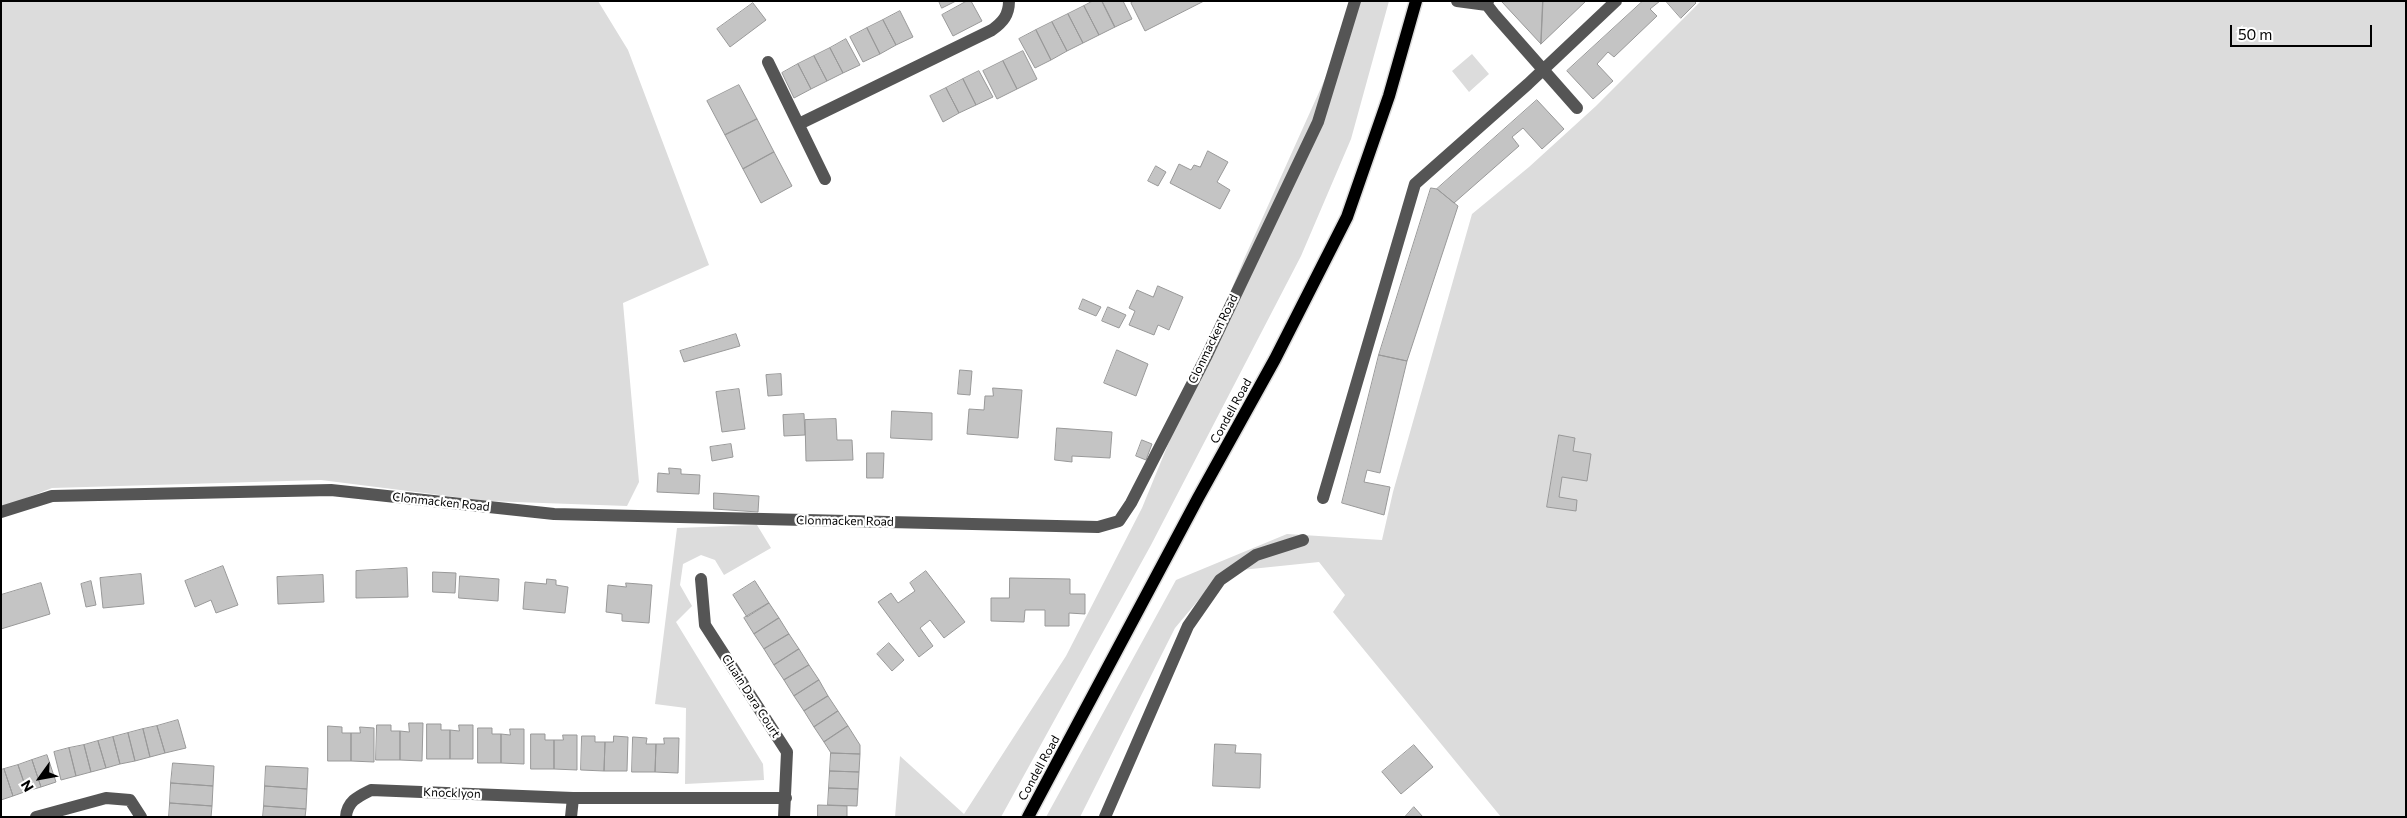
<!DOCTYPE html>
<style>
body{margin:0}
#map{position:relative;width:2407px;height:818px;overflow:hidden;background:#fff;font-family:Commissioner,sans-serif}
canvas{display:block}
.frame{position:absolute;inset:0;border:2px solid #000;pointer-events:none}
.north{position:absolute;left:15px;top:753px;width:50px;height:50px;-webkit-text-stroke:4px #fff;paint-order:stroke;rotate:238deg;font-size:14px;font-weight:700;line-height:20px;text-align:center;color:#000}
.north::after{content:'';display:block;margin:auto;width:18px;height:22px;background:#000;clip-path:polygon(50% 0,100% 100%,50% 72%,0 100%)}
.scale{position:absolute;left:2230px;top:25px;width:142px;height:22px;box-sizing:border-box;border:2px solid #000;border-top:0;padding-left:6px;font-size:15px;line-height:18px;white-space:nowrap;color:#000;-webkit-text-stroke:4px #fff;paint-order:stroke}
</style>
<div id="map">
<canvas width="2407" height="818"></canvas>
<div class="frame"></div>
<div class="north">N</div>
<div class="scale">50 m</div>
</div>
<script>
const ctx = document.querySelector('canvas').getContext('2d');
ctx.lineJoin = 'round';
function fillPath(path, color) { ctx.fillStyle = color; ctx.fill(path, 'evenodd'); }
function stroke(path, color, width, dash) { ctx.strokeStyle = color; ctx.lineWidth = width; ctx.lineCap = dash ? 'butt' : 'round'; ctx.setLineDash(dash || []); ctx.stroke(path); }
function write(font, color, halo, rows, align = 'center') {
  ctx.font = font + ' Commissioner,sans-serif'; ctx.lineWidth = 4.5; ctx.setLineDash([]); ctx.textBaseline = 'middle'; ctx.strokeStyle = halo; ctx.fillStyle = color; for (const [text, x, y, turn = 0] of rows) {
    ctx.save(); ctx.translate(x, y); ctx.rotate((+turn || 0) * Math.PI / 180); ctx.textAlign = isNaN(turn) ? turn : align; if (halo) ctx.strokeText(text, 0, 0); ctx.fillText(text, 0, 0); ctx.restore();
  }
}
fillPath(new Path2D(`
 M 1,1 L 598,1 L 628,50 L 709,265 L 623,303 L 639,482 L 627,506 L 487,501 L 321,480 L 52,488 L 1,508 Z
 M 1360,1 L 1389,1 L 1351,139 L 1301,256 L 1151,545 L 1001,817 L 895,817 L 900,756 L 964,814 L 1066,656 L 1142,508 L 1244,259 Z
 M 1701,1 L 2406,1 L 2406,817 L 1501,817 L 1333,612 L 1345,595 L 1319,562 L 1222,572 L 1175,628 L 1080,817 L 1046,817 L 1176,580 L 1287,534 L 1382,540 L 1393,492 L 1472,214 L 1529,167 L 1596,106 Z
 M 1472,54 L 1489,74 L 1469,92 L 1452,71 Z
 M 757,525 L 771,548 L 724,575 L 715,560 L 701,555 L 683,564 L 680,585 L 692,606 L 676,622 L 763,764 L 764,780 L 685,784 L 686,708 L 655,704 L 677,528 Z`), '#dcdcdc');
const building = new Path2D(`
 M 939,1 L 956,1 L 942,8 Z
 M 967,1 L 971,1 L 982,21 L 953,36 L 942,15 Z
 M 1093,1 L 1102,1 L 1115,27 L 1099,35 L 1084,6 Z
 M 1102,1 L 1123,1 L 1132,19 L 1115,27 Z
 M 1135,1 L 1204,1 L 1145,31 L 1131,3 Z
 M 1543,1 L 1586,1 L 1541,44 Z
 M 1543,1 L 1541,44 L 1502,2 Z
 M 1643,1 L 1660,1 L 1650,9 L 1657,16 L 1614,57 L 1608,52 L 1597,64 L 1613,81 L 1593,99 L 1567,71 Z
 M 1666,1 L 1694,1 L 1696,3 L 1681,18 Z
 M 753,3 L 766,20 L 730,47 L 717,29 Z
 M 1084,6 L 1099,35 L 1083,43 L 1068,14 Z
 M 900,11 L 913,37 L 896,45 L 883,20 Z
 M 1068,14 L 1083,43 L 1067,51 L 1052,22 Z
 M 883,20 L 896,45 L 880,54 L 867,28 Z
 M 1052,22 L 1067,51 L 1051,60 L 1036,30 Z
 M 867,28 L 880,54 L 863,62 L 850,37 Z
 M 1036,30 L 1051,60 L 1035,68 L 1019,39 Z
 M 846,39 L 860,65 L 843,73 L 830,48 Z
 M 830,48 L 843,73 L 827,81 L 814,56 Z
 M 1023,51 L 1037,79 L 1017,89 L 1003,61 Z
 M 814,56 L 827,81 L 811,89 L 798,64 Z
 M 1003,61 L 1017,89 L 997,99 L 983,71 Z
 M 798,64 L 811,89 L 794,98 L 782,73 Z
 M 979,71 L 993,97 L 976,105 L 963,79 Z
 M 963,79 L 976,105 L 959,113 L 946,88 Z
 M 739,85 L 757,119 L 725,135 L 707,101 Z
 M 946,88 L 959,113 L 943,122 L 930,96 Z
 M 1537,100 L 1564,129 L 1542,149 L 1523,128 L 1512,137 L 1519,146 L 1454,203 L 1437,189 Z
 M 757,119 L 774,152 L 743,169 L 725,135 Z
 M 1208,151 L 1228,162 L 1217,182 L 1230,190 L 1220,209 L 1170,183 L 1179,164 L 1191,170 L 1194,165 L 1200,167 Z
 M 774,152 L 792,186 L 761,203 L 743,169 Z
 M 1156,166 L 1166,172 L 1158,186 L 1148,181 Z
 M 1431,188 L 1437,189 L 1458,206 L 1407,361 L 1379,355 Z
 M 1158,286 L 1183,297 L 1169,330 L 1158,325 L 1154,335 L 1129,325 L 1135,311 L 1129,308 L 1137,290 L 1153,297 Z
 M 1083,299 L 1101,307 L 1096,316 L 1079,309 Z
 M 1108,307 L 1126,315 L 1119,328 L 1102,321 Z
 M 736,334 L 740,346 L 684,362 L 680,351 Z
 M 1117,350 L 1148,364 L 1136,396 L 1104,383 Z
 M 1379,355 L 1407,361 L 1380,473 L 1367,470 L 1364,482 L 1390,487 L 1384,515 L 1342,503 Z
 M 960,370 L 972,371 L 970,395 L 958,394 Z
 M 781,374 L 782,395 L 768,396 L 766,375 Z
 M 993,388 L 1022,390 L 1018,438 L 967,434 L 969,409 L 984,410 L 985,396 L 993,396 Z
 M 739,389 L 745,429 L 722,432 L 716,392 Z
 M 892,411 L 932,413 L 932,440 L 891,438 Z
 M 804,414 L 805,435 L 784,436 L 783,415 Z
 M 836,419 L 837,440 L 852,440 L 853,460 L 806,461 L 805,420 Z
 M 1057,428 L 1112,432 L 1110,458 L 1072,456 L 1072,462 L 1055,460 Z
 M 1559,435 L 1575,438 L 1573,451 L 1591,454 L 1587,481 L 1562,477 L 1559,497 L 1577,500 L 1576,511 L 1547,507 Z
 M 1142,440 L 1152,444 L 1146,460 L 1136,456 Z
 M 731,444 L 733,457 L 712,461 L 710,447 Z
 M 867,453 L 884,453 L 883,478 L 867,478 Z
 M 669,468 L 681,469 L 681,474 L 700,475 L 699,494 L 657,492 L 658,473 L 669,474 Z
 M 714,493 L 759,496 L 758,512 L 714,509 Z
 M 223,566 L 238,605 L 216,613 L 211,600 L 195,607 L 185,581 Z
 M 407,568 L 408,597 L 356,598 L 356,571 Z
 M 926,571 L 965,622 L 944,638 L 930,620 L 920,628 L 933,646 L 919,657 L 878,602 L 891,593 L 898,603 L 915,591 L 910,583 Z
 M 433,572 L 456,573 L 455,593 L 433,592 Z
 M 141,574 L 144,604 L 103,608 L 100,578 Z
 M 323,575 L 324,602 L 278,604 L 277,577 Z
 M 460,576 L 499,579 L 498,601 L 459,598 Z
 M 1010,578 L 1070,579 L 1070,594 L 1085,594 L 1085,614 L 1069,613 L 1069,626 L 1045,626 L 1045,610 L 1025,610 L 1024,622 L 991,621 L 991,598 L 1009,598 Z
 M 547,579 L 556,580 L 556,585 L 568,587 L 565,613 L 523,609 L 525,582 L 546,584 Z
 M 91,581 L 96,605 L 86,607 L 81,584 Z
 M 755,581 L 769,603 L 747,617 L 733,595 Z
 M 41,583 L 50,614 L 1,629 L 1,595 Z
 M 626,583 L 652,585 L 649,623 L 622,621 L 622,614 L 606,612 L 608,585 L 626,587 Z
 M 769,603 L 779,618 L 754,634 L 744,618 Z
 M 779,618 L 789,634 L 764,649 L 754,634 Z
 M 789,634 L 799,649 L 774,665 L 764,649 Z
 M 889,643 L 904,660 L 892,671 L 877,654 Z
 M 799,649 L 809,665 L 784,680 L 774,665 Z
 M 809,665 L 819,680 L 794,696 L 784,680 Z
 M 819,680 L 828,696 L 804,711 L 794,696 Z
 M 828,696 L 838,711 L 814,727 L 804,711 Z
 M 838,711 L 848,726 L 824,742 L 814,727 Z
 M 178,720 L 186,748 L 165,753 L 157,726 Z
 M 409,723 L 423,723 L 422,761 L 400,760 L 400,731 L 409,732 Z
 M 427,724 L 441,724 L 441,730 L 450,730 L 450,759 L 427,759 Z
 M 377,725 L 391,725 L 391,731 L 400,731 L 400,760 L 376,760 Z
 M 459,725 L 473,725 L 473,759 L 450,759 L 450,730 L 459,731 Z
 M 157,726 L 165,753 L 150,757 L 143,729 Z
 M 328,726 L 342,727 L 342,733 L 351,733 L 351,761 L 328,761 Z
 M 848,726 L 860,745 L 860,754 L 831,753 L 824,742 Z
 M 360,727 L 374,728 L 374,762 L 351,761 L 351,733 L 360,733 Z
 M 478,728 L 492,728 L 492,734 L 501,734 L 501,763 L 478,763 Z
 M 143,729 L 150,757 L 135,761 L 128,733 Z
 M 510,729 L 524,729 L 524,764 L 501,763 L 501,734 L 510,735 Z
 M 128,733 L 135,761 L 120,764 L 113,737 Z
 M 531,734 L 545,734 L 545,740 L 554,740 L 554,769 L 531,769 Z
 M 563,735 L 577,735 L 577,770 L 554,769 L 554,740 L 563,740 Z
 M 582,736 L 595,736 L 595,742 L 605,742 L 604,771 L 581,770 Z
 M 614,736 L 628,737 L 627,771 L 604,771 L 605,742 L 613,742 Z
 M 113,737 L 120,764 L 106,768 L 98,741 Z
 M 633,737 L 647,738 L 646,744 L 656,744 L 655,772 L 632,772 Z
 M 664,738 L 679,738 L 678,773 L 655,772 L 656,744 L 664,744 Z
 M 98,741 L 106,768 L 91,772 L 84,745 Z
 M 1215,744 L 1236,745 L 1235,753 L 1261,754 L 1260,788 L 1213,786 Z
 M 84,745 L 91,772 L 76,776 L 69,748 Z
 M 1414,745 L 1433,767 L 1401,794 L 1382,772 Z
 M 69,748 L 76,776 L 61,780 L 54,752 Z
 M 831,753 L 860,754 L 859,772 L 830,771 Z
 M 47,755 L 56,782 L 41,787 L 32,760 Z
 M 32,760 L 41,787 L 27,791 L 18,765 Z
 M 173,763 L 214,766 L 213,786 L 171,783 Z
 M 18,765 L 27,791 L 13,796 L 4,769 Z
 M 266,766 L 308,768 L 307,789 L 265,786 Z
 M 4,769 L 13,796 L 1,800 L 1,770 Z
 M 830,771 L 859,772 L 858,789 L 829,788 Z
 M 171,783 L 213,786 L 212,806 L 170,803 Z
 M 265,786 L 307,789 L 306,809 L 264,806 Z
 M 829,788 L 858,789 L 857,806 L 828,805 Z
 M 170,803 L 212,806 L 211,817 L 169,817 Z
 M 818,805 L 847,806 L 847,817 L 818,817 Z
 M 264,806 L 306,809 L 305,817 L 263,817 Z
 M 1414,807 L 1423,817 L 1405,817 Z`);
fillPath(building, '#c4c4c4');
stroke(building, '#999', 1);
const major = new Path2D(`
 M 1028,817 L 1198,498 L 1275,359 L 1347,217 L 1389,96 L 1416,1`);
stroke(major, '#dbdbdb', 15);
stroke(new Path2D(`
 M 1457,1 L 1487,5
 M 1488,1 L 1487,5 L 1494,14 L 1577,108
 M 768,62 L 825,179
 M 799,124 L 992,30 C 1003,22 1009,15 1009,1
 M 1323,498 L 1415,184 L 1528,84 L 1616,1
 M 1,512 L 52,496 L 331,490 L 554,514 L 1098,527 L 1119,521 L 1131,503 L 1207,355 L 1318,122 L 1355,1
 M 701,579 L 705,625 L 787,752 L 784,817
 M 36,817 L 106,798 L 130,800 L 141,817
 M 346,817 C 347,801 359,796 371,790 L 573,798 L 786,798
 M 571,817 L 573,798
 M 1105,817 L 1188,626 L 1220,580 L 1256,555 L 1303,540`), '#555', 12);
stroke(major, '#000', 12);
write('12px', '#000', '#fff', [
 ["Clonmacken Road",1213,339,-64],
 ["Condell Road",1231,411,-61],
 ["Clonmacken Road",441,502,6],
 ["Clonmacken Road",845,521,1],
 ["Cluain Dara Court",751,696,57],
 ["Condell Road",1039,768,-61],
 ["Knocklyon",452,793,2]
]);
</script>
